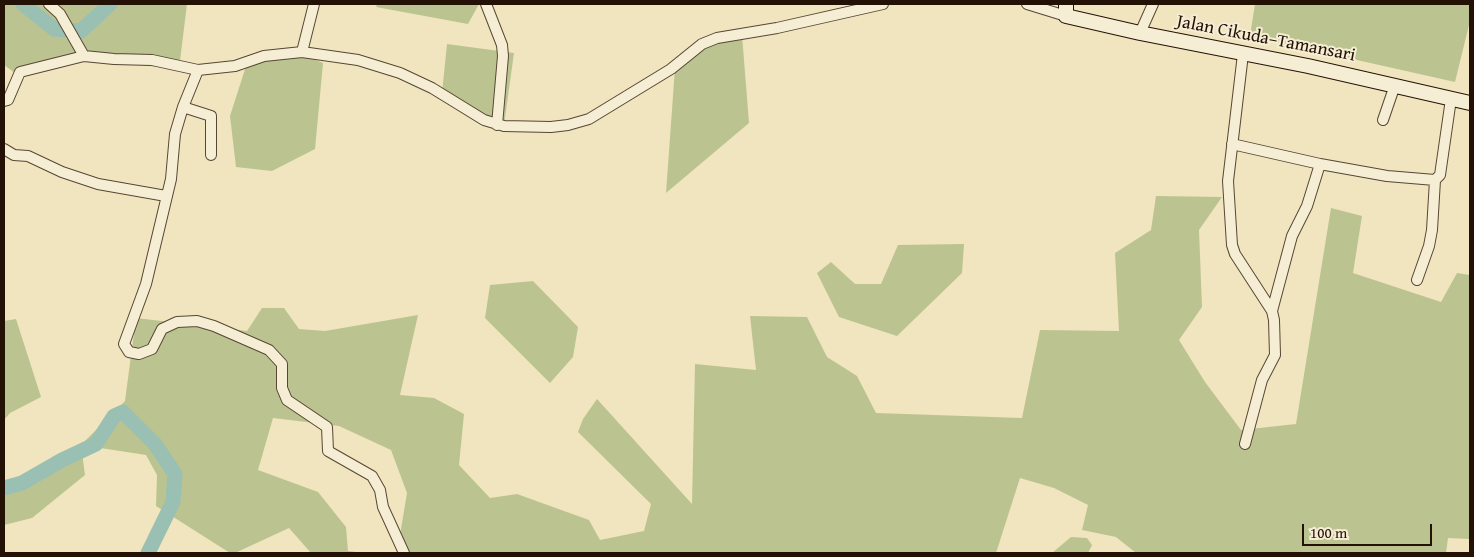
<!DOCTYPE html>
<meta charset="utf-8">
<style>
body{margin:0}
#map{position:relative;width:1474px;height:557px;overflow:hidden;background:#f0e5be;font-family:"Gentium Book Plus",serif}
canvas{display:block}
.frame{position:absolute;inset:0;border:5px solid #241106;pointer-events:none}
.scale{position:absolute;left:1302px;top:524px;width:130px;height:22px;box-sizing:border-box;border:2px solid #241106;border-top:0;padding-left:6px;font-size:15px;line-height:18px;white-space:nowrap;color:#241106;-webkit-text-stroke:4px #f5eed5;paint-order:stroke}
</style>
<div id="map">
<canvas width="1474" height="557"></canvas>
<div class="frame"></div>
<div class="scale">100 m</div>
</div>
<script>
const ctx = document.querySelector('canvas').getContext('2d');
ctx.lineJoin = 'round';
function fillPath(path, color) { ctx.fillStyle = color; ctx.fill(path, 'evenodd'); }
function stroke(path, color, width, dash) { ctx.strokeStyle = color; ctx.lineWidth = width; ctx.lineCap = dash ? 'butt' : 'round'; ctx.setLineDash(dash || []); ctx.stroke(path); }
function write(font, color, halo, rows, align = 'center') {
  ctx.font = font + ' "Gentium Book Plus",serif'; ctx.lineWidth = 4; ctx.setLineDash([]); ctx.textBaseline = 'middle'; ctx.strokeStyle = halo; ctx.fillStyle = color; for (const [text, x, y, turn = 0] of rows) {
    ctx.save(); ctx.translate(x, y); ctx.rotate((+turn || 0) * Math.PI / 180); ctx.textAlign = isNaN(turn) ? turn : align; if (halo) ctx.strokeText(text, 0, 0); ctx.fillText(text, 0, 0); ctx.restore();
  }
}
fillPath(new Path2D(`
 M 4,4 L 187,4 L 179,69 L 80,59 L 19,76 L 4,65 Z
 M 377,4 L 479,4 L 468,24 L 376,7 Z
 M 1255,4 L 1470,4 L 1470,21 L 1455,82 L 1250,36 Z
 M 742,35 L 749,123 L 666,193 L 675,68 L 702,48 Z
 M 447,44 L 514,53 L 504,125 L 442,93 Z
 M 298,53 L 323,63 L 315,149 L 272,171 L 236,167 L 230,116 L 247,63 Z
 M 1156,196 L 1222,197 L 1199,230 L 1202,307 L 1179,340 L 1205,382 L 1241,430 L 1296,424 L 1331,208 L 1362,216 L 1353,273 L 1441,302 L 1457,273 L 1470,275 L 1470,539 L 1448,538 L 1446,553 L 1136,553 L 1116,537 L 1082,530 L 1088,505 L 1054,488 L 1020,478 L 996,553 L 397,553 L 407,493 L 391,450 L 339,426 L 273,418 L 258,470 L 318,492 L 346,527 L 348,551 L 365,553 L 311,553 L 289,528 L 235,553 L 230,553 L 156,506 L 157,475 L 146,455 L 81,445 L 85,475 L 32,518 L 4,525 L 4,482 L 13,480 L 81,445 L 125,401 L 136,318 L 247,331 L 262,308 L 284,308 L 299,329 L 325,331 L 418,315 L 400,395 L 434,398 L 464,414 L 459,465 L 490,498 L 517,494 L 589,520 L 600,540 L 644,531 L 651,504 L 578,432 L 583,419 L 597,399 L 692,504 L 695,364 L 756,370 L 750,316 L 807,317 L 827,357 L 857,376 L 876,413 L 1022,418 L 1040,330 L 1119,331 L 1115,253 L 1151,230 Z
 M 964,244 L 962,273 L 897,336 L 839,317 L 817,273 L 831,262 L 855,284 L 881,284 L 898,245 Z
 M 533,281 L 578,327 L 573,357 L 550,383 L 485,318 L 490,285 Z
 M 16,319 L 41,397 L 10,413 L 4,420 L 4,321 Z
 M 1071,537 L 1087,538 L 1092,545 L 1088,553 L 1052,553 Z`), '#bbc490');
stroke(new Path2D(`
 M 23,4 L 54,29 L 81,31 L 110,4
 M 4,488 L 22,483 L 62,460 L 96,444 L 114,416 L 123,412 L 155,444 L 175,474 L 173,502 L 148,553`), '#9abfb3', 15);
const street = new Path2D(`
 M 49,4 L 60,14 L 84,56
 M 486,4 L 502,45 L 503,56 L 497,125
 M 1027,4 L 1066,16
 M 1140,33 L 1153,4
 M 302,52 L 314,4
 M 1243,54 L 1228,181 L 1232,245 L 1235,254 L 1272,311 L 1274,320 L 1275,355 L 1262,380 L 1245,444
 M 4,101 L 8,100 L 20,72 L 84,56 L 114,59 L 152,60 L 198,70
 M 183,107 L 211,116 L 211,155
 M 1383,120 L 1395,85
 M 1232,144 L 1320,164
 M 4,149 L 14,155 L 28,156 L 62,172 L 98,184 L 166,196
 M 1417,280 L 1429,246 L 1432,230 L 1435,180
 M 1272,311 L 1292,236 L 1307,206 L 1320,164 L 1387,176 L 1435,180 L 1440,175 L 1451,99
 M 404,553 L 383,507 L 380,490 L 372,476 L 328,451 L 327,427 L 287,400 L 282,388 L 282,364 L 269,350 L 214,326 L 197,321 L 177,322 L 162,329 L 152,349 L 139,354 L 129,352 L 124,344 L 146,284 L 171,179 L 175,134 L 183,107 L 198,70 L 235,66 L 264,56 L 302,52 L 358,60 L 400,73 L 432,88 L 484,120 L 504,126 L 551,127 L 568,125 L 589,119 L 671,69 L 702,44 L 717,38 L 777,28 L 883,4`);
const secondary = new Path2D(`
 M 1066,4 L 1066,16 L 1140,33 L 1308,66 L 1470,103`);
stroke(street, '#574634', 12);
stroke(secondary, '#241106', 16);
stroke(street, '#f5eed5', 10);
stroke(secondary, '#f5eed5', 14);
write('18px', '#241106', '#f5eed5', [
 ["Jalan Cikuda–Tamansari",1266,39,11]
]);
</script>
